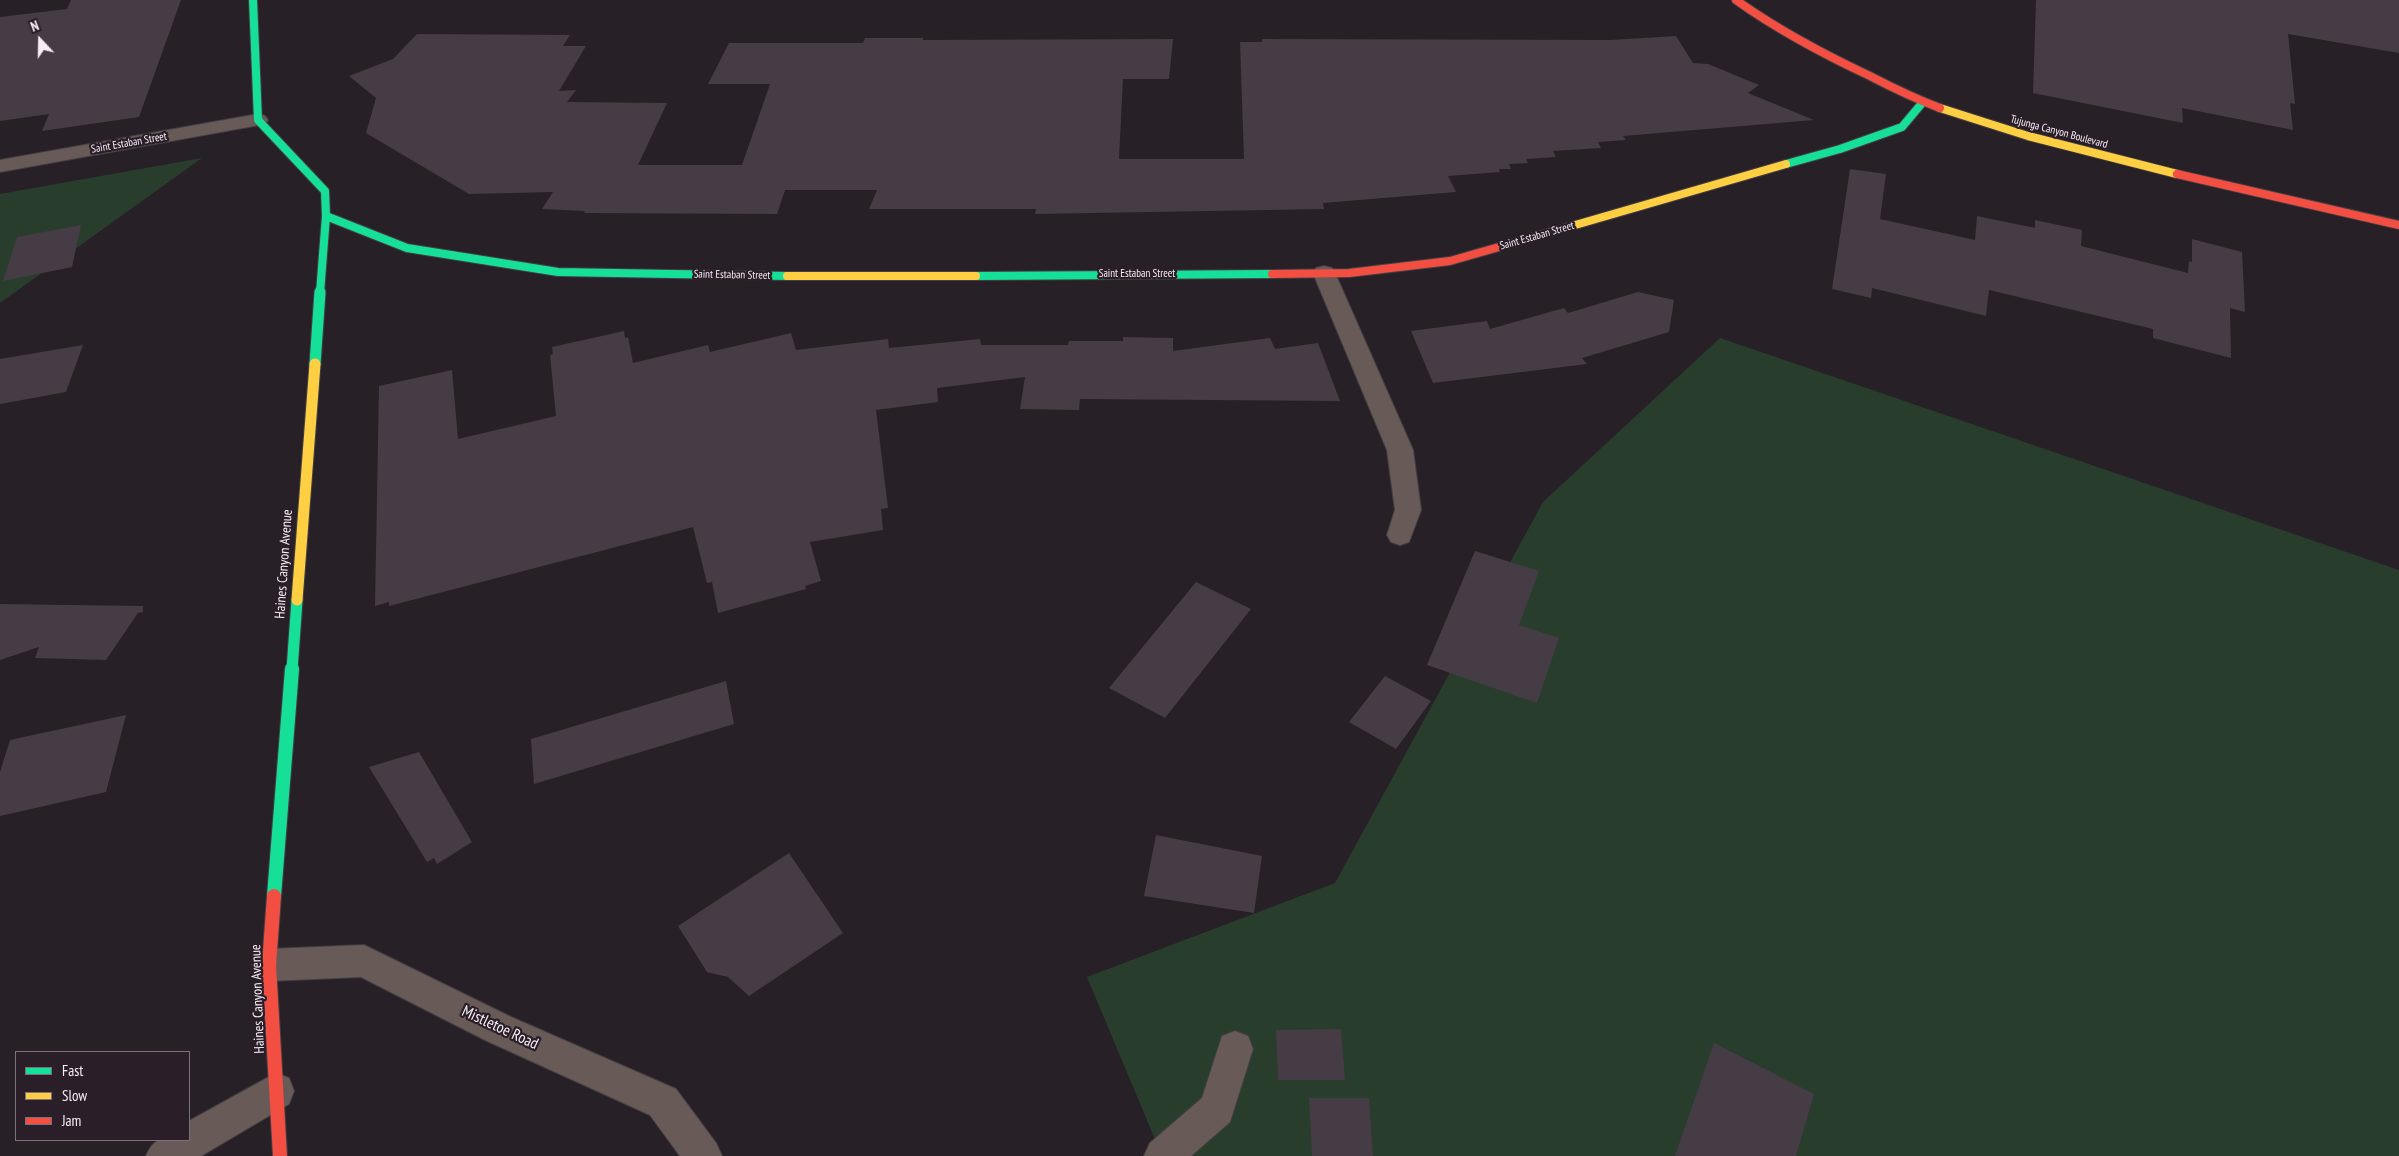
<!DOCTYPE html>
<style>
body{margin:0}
#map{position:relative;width:2399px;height:1156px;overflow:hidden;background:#272127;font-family:"PT Sans Narrow",sans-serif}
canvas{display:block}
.legend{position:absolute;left:15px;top:1051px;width:175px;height:90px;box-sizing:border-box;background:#2a1e29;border:1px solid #7c717b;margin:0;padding:6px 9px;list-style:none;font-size:15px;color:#f6eef5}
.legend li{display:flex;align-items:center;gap:10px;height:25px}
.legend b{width:25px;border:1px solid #7c717b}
.north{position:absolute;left:15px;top:15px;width:50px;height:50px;-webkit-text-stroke:4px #2a1e29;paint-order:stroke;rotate:339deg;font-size:14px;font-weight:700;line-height:20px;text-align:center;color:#f6eef5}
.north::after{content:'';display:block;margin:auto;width:18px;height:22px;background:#f6eef5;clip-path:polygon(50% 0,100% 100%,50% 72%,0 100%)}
</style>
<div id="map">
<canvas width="2399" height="1156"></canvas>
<ul class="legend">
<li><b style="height:6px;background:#16e098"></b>Fast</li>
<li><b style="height:6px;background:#ffcf43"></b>Slow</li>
<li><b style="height:6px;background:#f24e42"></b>Jam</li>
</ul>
<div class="north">N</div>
</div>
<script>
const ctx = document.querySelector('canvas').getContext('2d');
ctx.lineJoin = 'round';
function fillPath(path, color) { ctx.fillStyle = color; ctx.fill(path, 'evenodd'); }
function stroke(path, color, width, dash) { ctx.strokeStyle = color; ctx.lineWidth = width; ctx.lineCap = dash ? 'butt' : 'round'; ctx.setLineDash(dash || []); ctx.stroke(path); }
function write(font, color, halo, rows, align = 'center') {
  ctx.font = font + ' "PT Sans Narrow",sans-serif'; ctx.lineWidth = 4.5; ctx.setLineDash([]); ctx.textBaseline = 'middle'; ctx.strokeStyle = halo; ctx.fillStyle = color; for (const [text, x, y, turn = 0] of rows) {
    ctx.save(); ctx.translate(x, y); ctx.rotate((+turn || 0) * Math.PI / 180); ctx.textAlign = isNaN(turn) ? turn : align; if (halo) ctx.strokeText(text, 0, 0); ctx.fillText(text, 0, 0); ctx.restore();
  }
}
fillPath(new Path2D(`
 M 202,158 L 0,303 L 0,194 Z
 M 1720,338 L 2399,570 L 2399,1156 L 1162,1156 L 1087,977 L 1335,883 L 1543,502 Z`), '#293d2d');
fillPath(new Path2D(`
 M 71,0 L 181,0 L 139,117 L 42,131 L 49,114 L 0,121 L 0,17 L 67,9 Z
 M 2036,0 L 2399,0 L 2399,53 L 2288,34 L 2295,104 L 2290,103 L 2293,130 L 2182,108 L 2183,123 L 2033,93 Z
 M 417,34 L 570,35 L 563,46 L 586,46 L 559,91 L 576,90 L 567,102 L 667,103 L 638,165 L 742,165 L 770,84 L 708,84 L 729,43 L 863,43 L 865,38 L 923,38 L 923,40 L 1173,39 L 1169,79 L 1123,79 L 1119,159 L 1244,159 L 1240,42 L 1262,42 L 1262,39 L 1611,40 L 1676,36 L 1693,63 L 1708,64 L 1759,85 L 1748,93 L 1814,120 L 1623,136 L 1626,140 L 1598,142 L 1601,148 L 1553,151 L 1556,157 L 1526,159 L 1528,163 L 1509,164 L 1511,169 L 1499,169 L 1500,172 L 1448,176 L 1456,192 L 1323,203 L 1324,209 L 1035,214 L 1036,209 L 869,209 L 877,190 L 785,190 L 777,214 L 584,213 L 585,211 L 542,209 L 553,192 L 469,194 L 366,133 L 376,98 L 349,76 L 393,59 Z
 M 1850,169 L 1886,174 L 1880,219 L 1975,240 L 1977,216 L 2035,228 L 2035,220 L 2082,230 L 2081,246 L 2188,273 L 2189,261 L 2192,262 L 2192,239 L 2242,252 L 2245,312 L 2230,308 L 2231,358 L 2153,338 L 2153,329 L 1989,290 L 1986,316 L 1872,288 L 1871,298 L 1832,289 Z
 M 81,225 L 72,267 L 3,281 L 17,237 Z
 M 1638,292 L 1674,300 L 1669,332 L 1582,358 L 1587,364 L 1433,383 L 1411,331 L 1487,321 L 1490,329 L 1564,308 L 1568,313 Z
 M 624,331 L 625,338 L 628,337 L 633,363 L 708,345 L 710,352 L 791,333 L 796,350 L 888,339 L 889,348 L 980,339 L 981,345 L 1068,345 L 1069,341 L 1123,341 L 1123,337 L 1173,338 L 1173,351 L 1270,338 L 1275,349 L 1318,343 L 1340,401 L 1080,399 L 1079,410 L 1020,409 L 1025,377 L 937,388 L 938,402 L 876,410 L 888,508 L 881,509 L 883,530 L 810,542 L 821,581 L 805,586 L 806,589 L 718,613 L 712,582 L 707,583 L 693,527 L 389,606 L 389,602 L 375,606 L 379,386 L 452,370 L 458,439 L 556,416 L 550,355 L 553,354 L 552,347 Z
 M 83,345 L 66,392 L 0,404 L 0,359 Z
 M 1475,551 L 1539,571 L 1519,625 L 1559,638 L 1537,703 L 1427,665 Z
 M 1196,582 L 1251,609 L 1165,718 L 1109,688 Z
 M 0,604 L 142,606 L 143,606 L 143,612 L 138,613 L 106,660 L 35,658 L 39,647 L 0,660 Z
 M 1385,676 L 1431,701 L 1396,749 L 1349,722 Z
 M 726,681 L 734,724 L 534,784 L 531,739 Z
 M 126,715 L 106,792 L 0,816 L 0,772 L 10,740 Z
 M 419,752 L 472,842 L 437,864 L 434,858 L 427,862 L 369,767 Z
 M 1156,835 L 1262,856 L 1254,913 L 1144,896 Z
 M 789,853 L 843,933 L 749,996 L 728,977 L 707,972 L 678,926 Z
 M 1341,1029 L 1345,1080 L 1278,1080 L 1276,1030 Z
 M 1714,1043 L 1814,1094 L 1796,1156 L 1675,1156 Z
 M 1309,1098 L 1369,1098 L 1373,1156 L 1312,1156 Z`), '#453c45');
const lane = new Path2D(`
 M 1324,266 L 1332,268 L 1335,273 L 1413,450 L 1421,510 L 1409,542 L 1400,545 L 1391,542 L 1387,535 L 1395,510 L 1387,450 L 1313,273 L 1316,268 Z
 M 1235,1031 L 1248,1036 L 1253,1049 L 1230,1122 L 1191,1156 L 1144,1156 L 1150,1143 L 1202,1098 L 1222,1036 Z
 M 276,1073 L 289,1078 L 294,1091 L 289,1104 L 201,1156 L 146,1156 C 156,1133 166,1140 189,1140 L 189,1121 Z`);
const street = new Path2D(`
 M 258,114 L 265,116 L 268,120 L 265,124 L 0,172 L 0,160 Z
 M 364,945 L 511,1017 L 676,1089 L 716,1143 L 722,1156 L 680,1156 L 650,1115 L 487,1041 L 361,977 L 269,981 L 257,977 L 252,965 L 257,953 L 269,949 Z`);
const fastFar2 = new Path2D(`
 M 253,0 L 258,120 L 325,191 L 326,216 L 320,293
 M 1786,164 L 1840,149 L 1902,127 L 1923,102
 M 326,216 L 407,248 L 558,272 L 787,276
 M 976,276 L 1272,274`);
const fastFar1 = new Path2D(`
 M 315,364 L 320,292
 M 292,670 L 297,600`);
const fast = new Path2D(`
 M 274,896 L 292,669`);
const slowFar1 = new Path2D(`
 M 1940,108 L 2028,136 L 2177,174
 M 1513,243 L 1786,164
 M 787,276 L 976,276`);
const slow = new Path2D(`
 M 297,600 L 315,364`);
const jamFar1 = new Path2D(`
 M 1736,0 C 1778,30 1823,54 1870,76 C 1893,88 1916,99 1940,108
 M 2177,174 L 2399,225
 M 1272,274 L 1349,273 L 1450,261 L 1513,243`);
const jam = new Path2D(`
 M 274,896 L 269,965 L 280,1156`);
stroke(lane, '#433f43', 2);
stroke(street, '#433f43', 2);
stroke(fastFar2, '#433f43', 10);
stroke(fastFar1, '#433f43', 13);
stroke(fast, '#433f43', 16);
stroke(slowFar1, '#433f43', 10);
stroke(slow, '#433f43', 13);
stroke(jamFar1, '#433f43', 10);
stroke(jam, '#433f43', 16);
fillPath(lane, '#685b57');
fillPath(street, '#685b57');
stroke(fastFar2, '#16e098', 8);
stroke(fastFar1, '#16e098', 11);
stroke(fast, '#16e098', 14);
stroke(slowFar1, '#ffcf43', 8);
stroke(slow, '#ffcf43', 11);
stroke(jamFar1, '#f24e42', 8);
stroke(jam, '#f24e42', 14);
write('11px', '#f6eef5', '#2a1e29', [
 ["Tujunga Canyon Boulevard",2059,132,15],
 ["Saint Estaban Street",129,143,-10],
 ["Saint Estaban Street",1537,236,-16],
 ["Saint Estaban Street",1137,274],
 ["Saint Estaban Street",732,275,1]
]);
write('14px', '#f6eef5', '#2a1e29', [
 ["Haines Canyon Avenue",284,564,-86],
 ["Haines Canyon Avenue",258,999,-92]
]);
write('16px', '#f6eef5', '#2a1e29', [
 ["Mistletoe Road",500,1028,25]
]);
</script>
